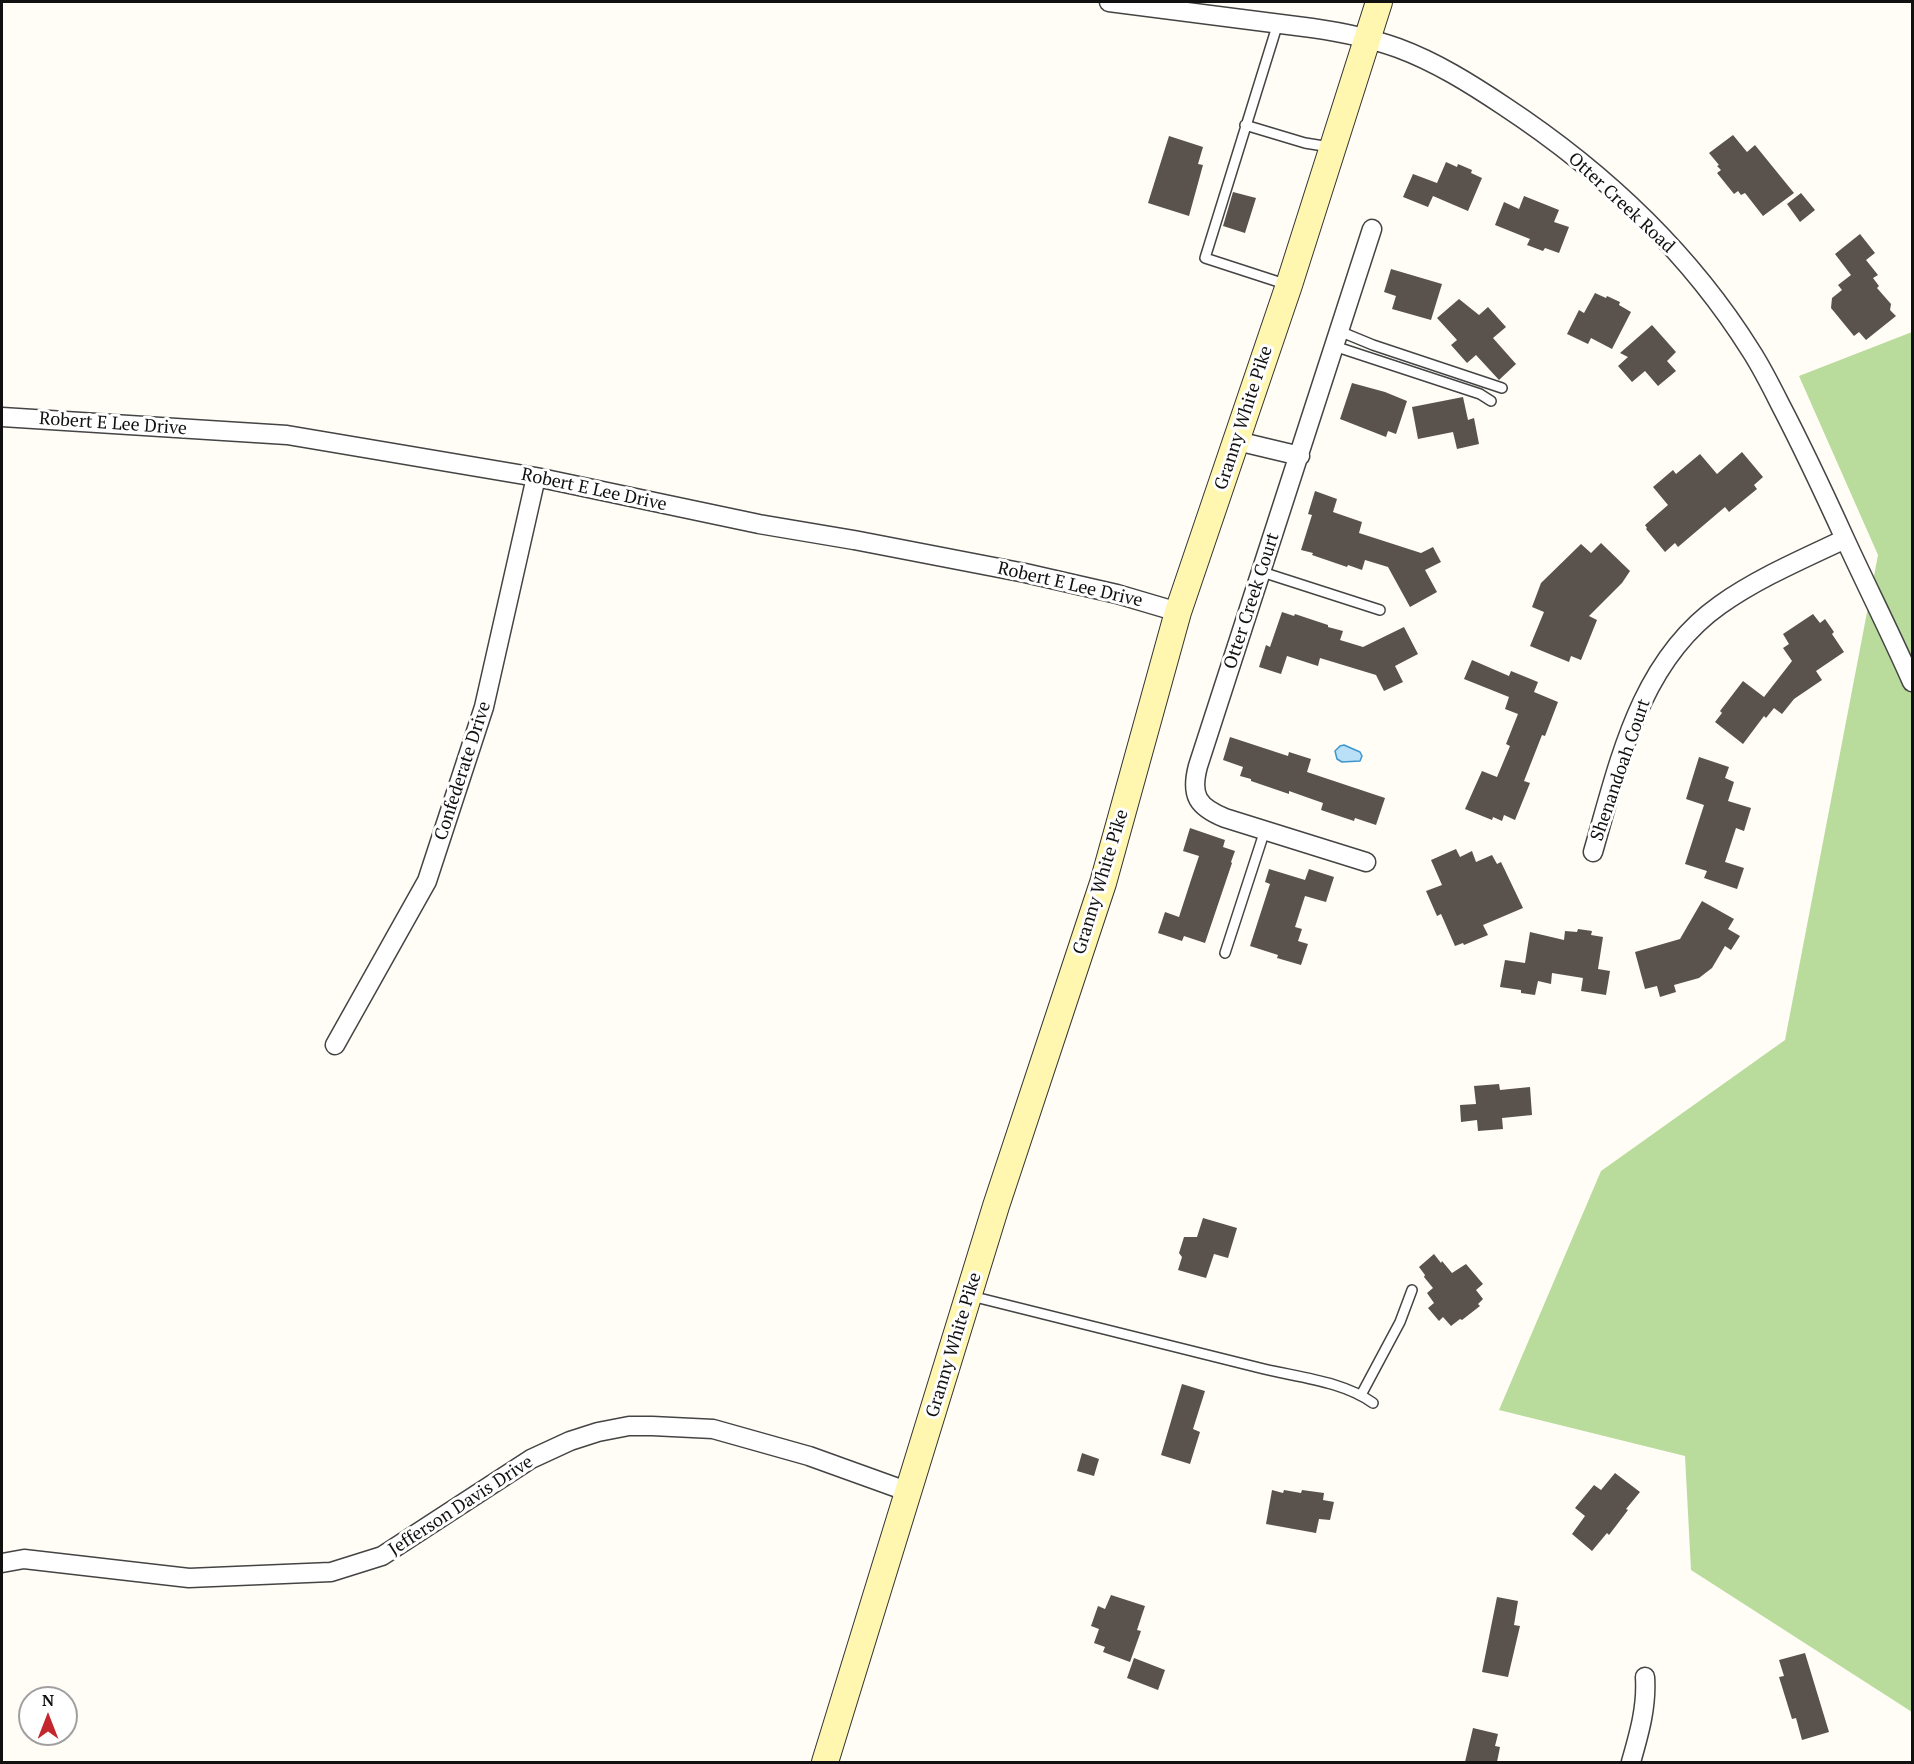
<!DOCTYPE html>
<style>
body{margin:0}
#map{position:relative;width:1914px;height:1764px;overflow:hidden;background:#fffdf5;font-family:"PT Serif",serif}
canvas{display:block}
.frame{position:absolute;inset:0;border:3px solid #111;pointer-events:none}
.north{position:absolute;left:18px;top:1686px;width:60px;height:60px;box-sizing:border-box;background:#fff;border:2px solid #a0a0a0;border-radius:50%;rotate:0deg;font-size:16px;font-weight:700;line-height:24px;text-align:center;color:#111}
.north::after{content:'';display:block;margin:auto;width:21px;height:27px;background:#c4262e;clip-path:polygon(50% 0,100% 100%,50% 72%,0 100%)}
</style>
<div id="map">
<canvas width="1914" height="1764"></canvas>
<div class="frame"></div>
<div class="north">N</div>
</div>
<script>
const ctx = document.querySelector('canvas').getContext('2d');
ctx.lineJoin = 'round';
function fillPath(path, color) { ctx.fillStyle = color; ctx.fill(path, 'evenodd'); }
function stroke(path, color, width, dash) { ctx.strokeStyle = color; ctx.lineWidth = width; ctx.lineCap = dash ? 'butt' : 'round'; ctx.setLineDash(dash || []); ctx.stroke(path); }
function write(font, color, halo, rows, align = 'center') {
  ctx.font = font + ' "PT Serif",serif'; ctx.lineWidth = 6; ctx.setLineDash([]); ctx.textBaseline = 'middle'; ctx.strokeStyle = halo; ctx.fillStyle = color; for (const [text, x, y, turn = 0] of rows) {
    ctx.save(); ctx.translate(x, y); ctx.rotate((+turn || 0) * Math.PI / 180); ctx.textAlign = isNaN(turn) ? turn : align; if (halo) ctx.strokeText(text, 0, 0); ctx.fillText(text, 0, 0); ctx.restore();
  }
}
fillPath(new Path2D(`
 M 1912,332 L 1912,1712 L 1691,1570 L 1685,1456 L 1499,1410 L 1601,1171 L 1785,1040 L 1878,555 L 1799,376 Z`), '#b9dc9c');
const water = new Path2D(`
 M 1344,745 L 1360,752 L 1362,756 L 1360,761 L 1342,762 L 1337,759 L 1335,751 L 1340,746 Z`);
fillPath(water, '#b9e0f7');
stroke(water, '#3f96cf', 1.5);
fillPath(new Path2D(`
 M 1733,135 L 1747,152 L 1755,145 L 1794,193 L 1763,216 L 1745,193 L 1741,195 L 1738,191 L 1734,194 L 1717,173 L 1721,170 L 1717,166 L 1719,165 L 1709,153 Z
 M 1169,136 L 1203,147 L 1198,164 L 1203,165 L 1189,216 L 1148,203 Z
 M 1446,162 L 1457,167 L 1458,164 L 1472,170 L 1471,173 L 1482,178 L 1468,211 L 1433,196 L 1428,207 L 1403,197 L 1413,174 L 1437,183 Z
 M 1233,192 L 1256,198 L 1245,233 L 1223,226 Z
 M 1801,193 L 1815,210 L 1800,222 L 1787,204 Z
 M 1524,196 L 1559,210 L 1554,222 L 1569,227 L 1559,253 L 1545,248 L 1543,251 L 1527,245 L 1530,239 L 1495,225 L 1504,202 L 1519,209 Z
 M 1860,234 L 1875,253 L 1866,260 L 1878,275 L 1873,278 L 1879,286 L 1877,288 L 1891,304 L 1890,310 L 1896,316 L 1866,340 L 1859,332 L 1854,336 L 1831,308 L 1832,298 L 1842,290 L 1838,285 L 1851,275 L 1835,254 Z
 M 1391,269 L 1442,284 L 1431,320 L 1392,309 L 1396,296 L 1384,292 Z
 M 1595,293 L 1606,298 L 1607,296 L 1620,302 L 1619,305 L 1631,312 L 1612,349 L 1591,338 L 1588,344 L 1567,334 L 1579,310 L 1584,313 Z
 M 1459,299 L 1479,315 L 1488,307 L 1506,327 L 1493,338 L 1516,364 L 1499,380 L 1476,355 L 1467,363 L 1451,345 L 1457,340 L 1437,318 Z
 M 1652,325 L 1676,352 L 1667,361 L 1676,371 L 1658,386 L 1645,371 L 1632,382 L 1618,366 L 1628,357 L 1620,353 Z
 M 1352,383 L 1385,392 L 1407,401 L 1396,434 L 1388,431 L 1386,437 L 1340,419 Z
 M 1463,397 L 1468,420 L 1474,418 L 1479,444 L 1457,449 L 1453,432 L 1418,439 L 1412,407 Z
 M 1742,452 L 1763,477 L 1754,485 L 1757,489 L 1729,512 L 1725,507 L 1678,547 L 1675,543 L 1665,552 L 1646,529 L 1647,528 L 1645,525 L 1668,505 L 1653,487 L 1673,470 L 1676,474 L 1700,454 L 1717,474 Z
 M 1315,491 L 1337,499 L 1333,512 L 1362,522 L 1359,533 L 1421,553 L 1433,547 L 1441,562 L 1425,570 L 1437,592 L 1410,607 L 1388,567 L 1365,560 L 1362,570 L 1348,565 L 1347,567 L 1312,555 L 1313,553 L 1301,550 L 1312,515 L 1308,514 Z
 M 1601,543 L 1630,571 L 1622,583 L 1589,616 L 1597,620 L 1581,660 L 1571,656 L 1569,662 L 1530,646 L 1544,612 L 1532,607 L 1541,583 L 1581,544 L 1591,553 Z
 M 1282,612 L 1294,616 L 1295,614 L 1328,625 L 1328,627 L 1343,631 L 1340,640 L 1363,647 L 1404,627 L 1418,654 L 1395,666 L 1403,682 L 1384,691 L 1376,675 L 1320,658 L 1318,666 L 1287,656 L 1281,674 L 1259,667 L 1266,645 L 1270,647 Z
 M 1813,614 L 1820,623 L 1825,619 L 1834,632 L 1832,634 L 1844,652 L 1816,671 L 1822,680 L 1794,699 L 1782,714 L 1774,708 L 1766,718 L 1764,716 L 1743,744 L 1715,722 L 1722,713 L 1720,711 L 1743,681 L 1764,697 L 1792,661 L 1783,648 L 1789,644 L 1783,634 Z
 M 1472,660 L 1509,676 L 1511,671 L 1538,682 L 1534,692 L 1558,702 L 1545,736 L 1542,735 L 1524,781 L 1530,783 L 1515,820 L 1504,815 L 1502,821 L 1493,817 L 1492,820 L 1465,809 L 1482,771 L 1497,777 L 1510,746 L 1506,744 L 1518,714 L 1505,709 L 1509,697 L 1464,679 Z
 M 1230,737 L 1288,756 L 1289,752 L 1311,759 L 1307,772 L 1385,798 L 1376,825 L 1355,818 L 1354,821 L 1321,810 L 1323,803 L 1289,791 L 1289,794 L 1251,781 L 1251,779 L 1240,776 L 1243,767 L 1223,760 Z
 M 1699,757 L 1729,767 L 1725,778 L 1734,782 L 1728,801 L 1751,808 L 1744,831 L 1736,828 L 1725,862 L 1744,868 L 1737,889 L 1704,878 L 1707,871 L 1685,864 L 1704,805 L 1686,799 Z
 M 1190,828 L 1225,840 L 1223,847 L 1235,851 L 1231,862 L 1232,863 L 1205,943 L 1184,936 L 1182,941 L 1158,933 L 1165,912 L 1179,917 L 1191,880 L 1199,856 L 1183,851 Z
 M 1456,849 L 1460,857 L 1472,851 L 1476,862 L 1492,855 L 1497,864 L 1501,862 L 1523,908 L 1483,925 L 1488,935 L 1464,945 L 1463,943 L 1455,946 L 1441,914 L 1437,916 L 1426,891 L 1442,885 L 1431,860 Z
 M 1269,869 L 1305,880 L 1309,869 L 1334,877 L 1326,902 L 1305,896 L 1295,927 L 1302,929 L 1298,941 L 1308,944 L 1301,965 L 1277,958 L 1278,955 L 1250,946 L 1270,884 L 1265,882 Z
 M 1702,901 L 1734,919 L 1728,929 L 1740,936 L 1731,950 L 1725,946 L 1712,968 L 1699,978 L 1674,985 L 1676,992 L 1660,997 L 1657,986 L 1645,989 L 1635,952 L 1680,939 Z
 M 1578,929 L 1592,931 L 1591,935 L 1603,937 L 1598,969 L 1610,971 L 1606,995 L 1581,991 L 1583,978 L 1552,973 L 1551,984 L 1538,981 L 1535,995 L 1521,993 L 1521,990 L 1500,987 L 1505,960 L 1525,963 L 1530,932 L 1564,940 L 1565,931 L 1577,932 Z
 M 1499,1084 L 1500,1090 L 1530,1087 L 1532,1115 L 1502,1118 L 1503,1129 L 1478,1131 L 1477,1120 L 1461,1122 L 1460,1105 L 1476,1104 L 1474,1086 Z
 M 1203,1218 L 1237,1228 L 1228,1258 L 1214,1254 L 1206,1278 L 1178,1270 L 1182,1257 L 1179,1253 L 1184,1237 L 1197,1237 Z
 M 1434,1254 L 1441,1263 L 1442,1261 L 1452,1273 L 1466,1264 L 1483,1284 L 1476,1290 L 1483,1299 L 1478,1304 L 1480,1306 L 1462,1320 L 1460,1319 L 1451,1326 L 1443,1317 L 1439,1321 L 1428,1308 L 1434,1303 L 1427,1293 L 1433,1288 L 1424,1277 L 1425,1275 L 1419,1267 Z
 M 1182,1384 L 1205,1391 L 1193,1429 L 1200,1432 L 1190,1464 L 1161,1455 Z
 M 1082,1453 L 1099,1459 L 1094,1476 L 1077,1471 Z
 M 1615,1473 L 1640,1492 L 1626,1509 L 1628,1510 L 1609,1535 L 1607,1533 L 1592,1551 L 1572,1534 L 1585,1516 L 1575,1508 L 1594,1485 L 1601,1490 Z
 M 1272,1490 L 1283,1493 L 1284,1490 L 1301,1493 L 1302,1490 L 1324,1493 L 1323,1500 L 1334,1502 L 1330,1520 L 1319,1519 L 1316,1533 L 1266,1524 Z
 M 1111,1595 L 1145,1606 L 1137,1630 L 1141,1631 L 1130,1662 L 1103,1652 L 1105,1647 L 1094,1643 L 1099,1629 L 1091,1626 L 1098,1606 L 1105,1609 Z
 M 1497,1597 L 1518,1601 L 1514,1625 L 1520,1626 L 1508,1677 L 1482,1672 Z
 M 1805,1653 L 1829,1732 L 1802,1740 L 1796,1718 L 1792,1719 L 1779,1677 L 1784,1676 L 1779,1660 Z
 M 1134,1658 L 1165,1670 L 1158,1690 L 1127,1678 Z
 M 1473,1728 L 1498,1734 L 1495,1746 L 1500,1747 L 1497,1762 L 1465,1762 Z`), '#5a524d');
const lane = new Path2D(`
 M 1278,23 L 1205,258 L 1288,285
 M 1245,125 L 1305,143 L 1330,147
 M 1339,331 L 1373,345 L 1502,388
 M 1334,346 L 1480,394 L 1491,401
 M 1262,572 L 1380,610
 M 1225,953 L 1265,830
 M 971,1296 C 1066,1320 1161,1343 1256,1367 C 1294,1377 1341,1380 1373,1403
 M 1361,1395 L 1400,1322 L 1412,1290`);
const street = new Path2D(`
 M 1109,2 L 1312,28 C 1340,32 1370,38 1398,48 C 1436,62 1471,84 1504,106 C 1601,170 1689,252 1751,351 C 1762,368 1771,386 1780,404 C 1803,448 1824,493 1845,539 C 1867,587 1891,634 1912,682
 M 2,417 L 287,435 L 536,477 L 759,524 L 854,540 L 1025,573 L 1117,594 L 1178,612
 M 1237,441 L 1300,456
 M 1593,852 C 1619,763 1639,662 1720,605 C 1758,578 1803,559 1845,539
 M 1366,862 L 1225,818 C 1198,807 1190,796 1198,766 L 1372,229
 M 335,1045 L 427,881 L 484,707 L 536,477
 M 2,1563 L 24,1559 L 189,1578 L 331,1572 L 382,1556 L 531,1459 L 570,1441 L 598,1432 L 629,1426 L 652,1426 L 713,1429 L 809,1456 L 909,1492
 M 1631,1762 C 1639,1734 1647,1707 1645,1677`);
const secondary = new Path2D(`
 M 825,1762 L 996,1206 L 1103,883 L 1178,612 L 1289,285 L 1379,2`);
stroke(lane, '#444', 12);
stroke(street, '#444', 21);
stroke(secondary, '#333', 28);
stroke(lane, '#fff', 9);
stroke(street, '#fff', 18);
stroke(secondary, '#fff6b0', 26);
write('18px', '#111', '#fff', [
 ["Otter Creek Road",1621,203,43],
 ["Granny White Pike",1244,418,-72],
 ["Robert E Lee Drive",113,424,4],
 ["Robert E Lee Drive",594,490,12],
 ["Robert E Lee Drive",1070,585,13],
 ["Otter Creek Court",1252,601,-72],
 ["Shenandoah Court",1621,770,-71],
 ["Confederate Drive",463,771,-72],
 ["Granny White Pike",1101,882,-73],
 ["Granny White Pike",954,1345,-73],
 ["Jefferson Davis Drive",461,1506,-33]
]);
</script>
